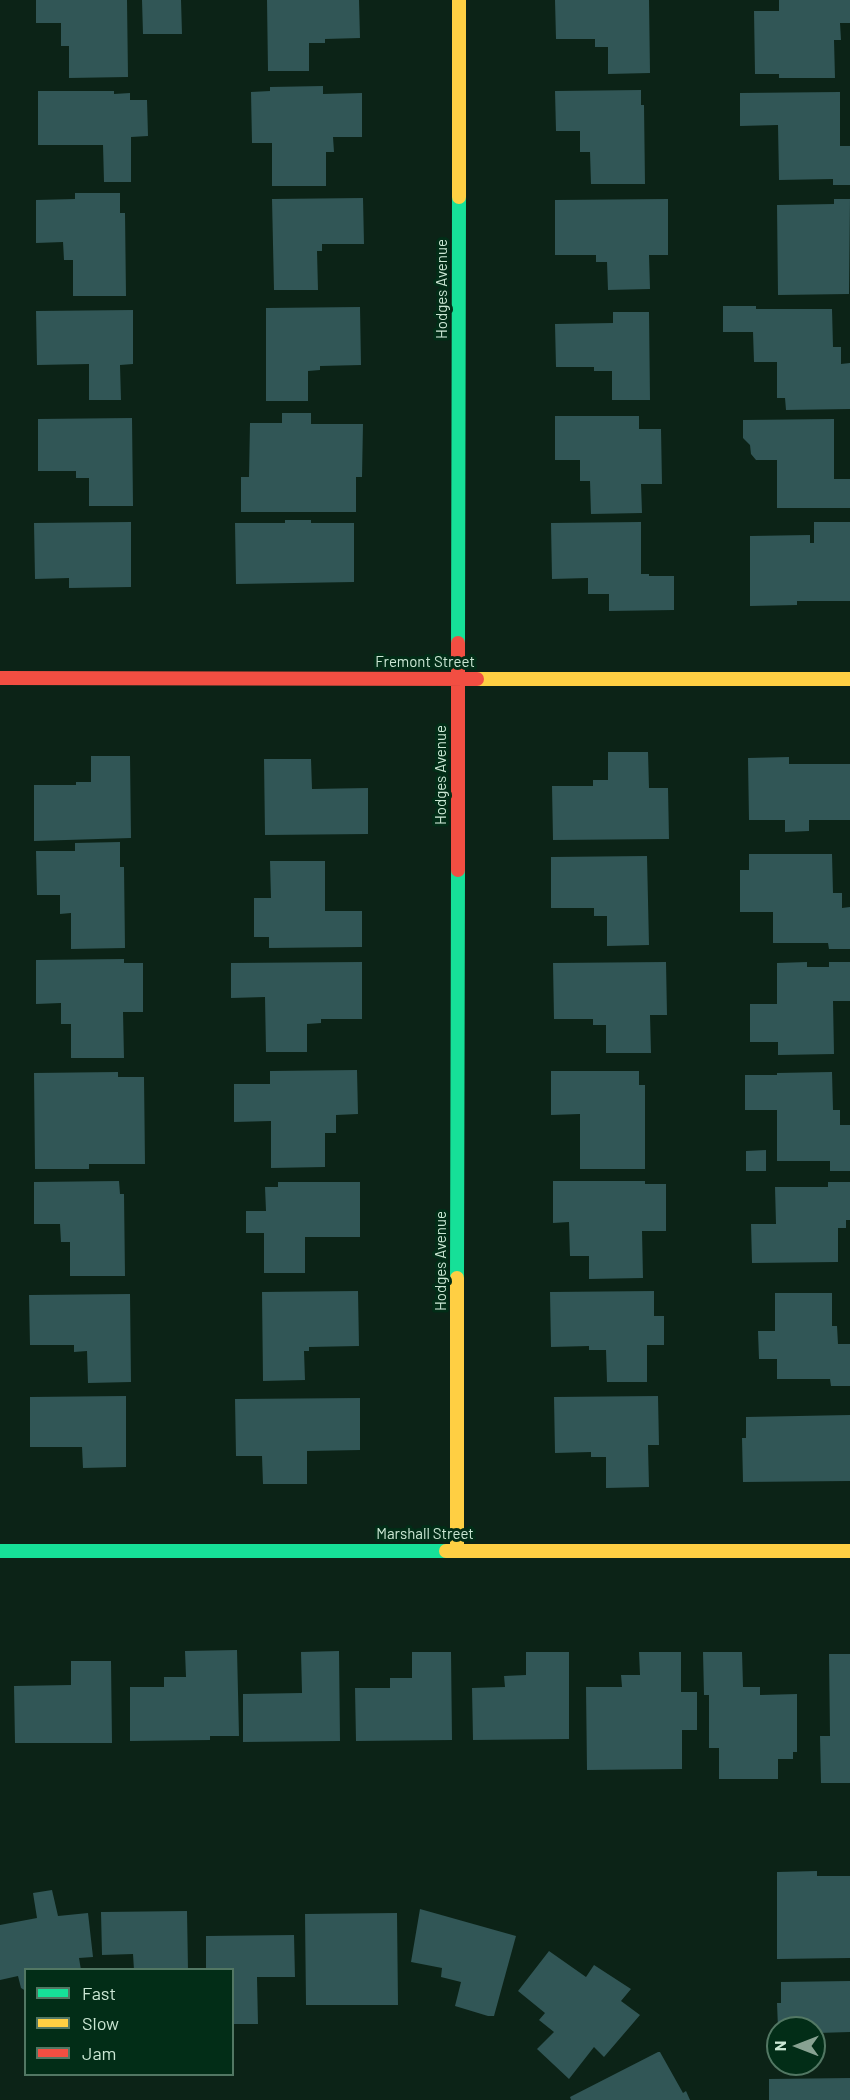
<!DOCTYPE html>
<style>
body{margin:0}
#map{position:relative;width:850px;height:2100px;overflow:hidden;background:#0c2317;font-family:Barlow,sans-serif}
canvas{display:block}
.legend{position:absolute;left:24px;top:1968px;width:210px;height:108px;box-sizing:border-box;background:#022d17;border:2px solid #527763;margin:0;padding:8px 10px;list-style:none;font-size:18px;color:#cbe7d4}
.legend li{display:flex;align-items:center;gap:12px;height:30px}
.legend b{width:30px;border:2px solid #527763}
.north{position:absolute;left:766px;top:2016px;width:60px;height:60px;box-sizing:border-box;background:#022d17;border:2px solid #527763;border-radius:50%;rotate:270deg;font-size:16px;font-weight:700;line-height:24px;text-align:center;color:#cbe7d4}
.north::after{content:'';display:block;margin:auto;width:21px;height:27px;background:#88a292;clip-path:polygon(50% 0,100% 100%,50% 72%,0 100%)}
</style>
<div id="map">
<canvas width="850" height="2100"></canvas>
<ul class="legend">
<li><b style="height:8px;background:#16e098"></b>Fast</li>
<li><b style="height:8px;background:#ffcf43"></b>Slow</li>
<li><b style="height:8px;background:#f24e42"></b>Jam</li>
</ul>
<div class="north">N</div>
</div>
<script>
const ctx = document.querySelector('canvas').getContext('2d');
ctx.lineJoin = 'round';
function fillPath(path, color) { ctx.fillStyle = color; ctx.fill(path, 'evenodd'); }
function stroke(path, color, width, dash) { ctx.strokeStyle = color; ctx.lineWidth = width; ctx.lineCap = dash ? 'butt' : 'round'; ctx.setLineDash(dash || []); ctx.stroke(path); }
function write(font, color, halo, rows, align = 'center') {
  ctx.font = font + ' Barlow,sans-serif'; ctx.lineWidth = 6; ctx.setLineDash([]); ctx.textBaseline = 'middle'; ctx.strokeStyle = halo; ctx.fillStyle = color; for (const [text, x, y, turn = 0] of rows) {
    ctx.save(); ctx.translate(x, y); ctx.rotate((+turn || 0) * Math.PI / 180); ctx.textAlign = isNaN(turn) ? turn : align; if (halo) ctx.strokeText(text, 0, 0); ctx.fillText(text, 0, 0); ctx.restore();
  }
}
fillPath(new Path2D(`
 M 36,0 L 127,0 L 128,77 L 69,78 L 69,46 L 61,46 L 61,23 L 36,23 Z
 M 142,0 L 181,0 L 182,34 L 143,34 Z
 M 267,0 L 359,0 L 360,38 L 325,39 L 325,43 L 309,43 L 309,71 L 268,71 Z
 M 555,0 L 649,0 L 650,73 L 608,74 L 608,47 L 595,47 L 595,39 L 556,39 Z
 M 779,0 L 850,0 L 850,23 L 840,23 L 841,40 L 834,40 L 835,78 L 779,78 L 779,74 L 755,74 L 754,11 L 779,11 Z
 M 323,86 L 323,94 L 362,93 L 362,137 L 333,137 L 334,152 L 326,152 L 326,186 L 272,186 L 272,143 L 252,143 L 251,92 L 270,91 L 270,87 Z
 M 641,90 L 641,105 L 644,105 L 645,184 L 591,184 L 590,152 L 580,152 L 580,131 L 556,131 L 555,91 Z
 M 38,91 L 114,91 L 114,94 L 130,93 L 130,100 L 147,100 L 148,136 L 131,137 L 131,182 L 104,182 L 103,145 L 38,145 Z
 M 840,92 L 840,146 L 850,146 L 850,185 L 833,185 L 833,179 L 779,180 L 778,125 L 740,126 L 740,93 Z
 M 75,193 L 120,193 L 120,213 L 125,213 L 126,296 L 73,296 L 73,260 L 64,260 L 63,242 L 36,243 L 36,200 L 75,199 Z
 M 363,198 L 364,244 L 322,244 L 322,251 L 317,251 L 318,290 L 274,290 L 272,199 Z
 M 668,199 L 668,255 L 649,255 L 650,289 L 608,290 L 607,262 L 596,262 L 596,255 L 555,255 L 555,200 Z
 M 834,199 L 850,199 L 849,294 L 778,295 L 777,205 L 834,204 Z
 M 723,306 L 756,306 L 756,309 L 832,309 L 833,347 L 841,347 L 841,364 L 850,363 L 850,409 L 786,410 L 785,398 L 777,398 L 777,362 L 754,362 L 753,332 L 723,332 Z
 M 360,307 L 361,365 L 320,366 L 320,370 L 308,371 L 308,401 L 266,401 L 266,308 Z
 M 133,310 L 133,364 L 120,365 L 121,400 L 89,400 L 89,364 L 37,365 L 36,311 Z
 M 613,312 L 649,312 L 650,400 L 612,400 L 612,371 L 594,371 L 594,367 L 556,367 L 555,324 L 613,323 Z
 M 282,413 L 311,413 L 311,424 L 363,424 L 362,477 L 356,477 L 356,512 L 241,512 L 241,477 L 249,477 L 250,423 L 282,423 Z
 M 555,416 L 639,416 L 639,429 L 661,429 L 662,484 L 641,484 L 642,513 L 591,514 L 590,481 L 580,481 L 580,460 L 555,460 Z
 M 132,418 L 133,506 L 89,506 L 89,478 L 76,478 L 76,471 L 38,471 L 38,419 Z
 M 834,419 L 834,479 L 850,479 L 850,508 L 777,508 L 777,460 L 756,460 L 751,454 L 750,445 L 743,438 L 743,420 Z
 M 285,520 L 311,520 L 311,523 L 354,523 L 354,582 L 236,584 L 235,523 L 285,523 Z
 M 131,522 L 131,587 L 69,588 L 69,578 L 35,579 L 34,523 Z
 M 641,522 L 641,574 L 649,574 L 649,576 L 674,576 L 674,610 L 609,611 L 609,594 L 588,594 L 588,578 L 552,579 L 551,523 Z
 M 814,522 L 850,522 L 850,601 L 797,601 L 797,605 L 750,606 L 750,536 L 810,535 L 810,543 L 814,543 Z
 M 608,752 L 648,752 L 649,788 L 668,788 L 669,839 L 553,840 L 552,786 L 593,786 L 593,780 L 608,780 Z
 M 91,756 L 130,756 L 131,838 L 34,841 L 34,785 L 76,785 L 76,782 L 91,782 Z
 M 789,757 L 789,764 L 850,764 L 850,820 L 809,820 L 809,831 L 785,832 L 785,820 L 749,820 L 748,758 Z
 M 264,759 L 311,759 L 312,789 L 368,788 L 368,834 L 265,835 Z
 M 120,842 L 120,867 L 124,867 L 125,948 L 71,949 L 71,913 L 60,914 L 60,895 L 37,895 L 36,851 L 75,851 L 75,843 Z
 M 749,854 L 832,854 L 833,893 L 842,893 L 842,908 L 850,907 L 850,949 L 829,949 L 828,943 L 773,943 L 773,912 L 740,912 L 740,870 L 749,870 Z
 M 647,856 L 649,945 L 607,946 L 607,916 L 594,916 L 594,908 L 551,908 L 551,857 Z
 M 270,861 L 325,861 L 325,911 L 362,911 L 362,947 L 269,948 L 269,937 L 254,937 L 254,898 L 271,898 Z
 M 124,959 L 124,963 L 143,963 L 143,1012 L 123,1012 L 124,1058 L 71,1058 L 71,1024 L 61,1024 L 61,1003 L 36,1004 L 36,960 Z
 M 362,962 L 362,1019 L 321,1019 L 321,1023 L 307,1024 L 307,1052 L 266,1052 L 265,997 L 231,998 L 231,963 Z
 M 666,962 L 667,1015 L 650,1015 L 651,1053 L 606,1053 L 606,1025 L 593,1025 L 593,1019 L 554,1019 L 553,963 Z
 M 807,962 L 807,967 L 829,967 L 829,962 L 850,962 L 850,1001 L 833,1001 L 834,1054 L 778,1055 L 778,1042 L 750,1042 L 750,1004 L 777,1004 L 777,963 Z
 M 357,1070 L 358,1114 L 336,1115 L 336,1133 L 325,1133 L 325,1167 L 271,1168 L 271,1121 L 234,1122 L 234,1084 L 270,1084 L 270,1071 Z
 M 551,1071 L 639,1071 L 639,1085 L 645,1085 L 645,1169 L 580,1169 L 580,1114 L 551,1115 Z
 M 118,1072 L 118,1077 L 144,1077 L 145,1164 L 89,1164 L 89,1169 L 35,1169 L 34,1073 Z
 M 832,1072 L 833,1110 L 840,1110 L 840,1125 L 850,1125 L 850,1171 L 830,1171 L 830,1161 L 777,1161 L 777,1110 L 745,1110 L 745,1075 L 777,1075 L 777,1073 Z
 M 766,1150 L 766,1171 L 746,1171 L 746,1151 Z
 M 119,1181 L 120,1194 L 124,1194 L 125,1276 L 70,1276 L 70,1242 L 61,1242 L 60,1224 L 34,1224 L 34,1182 Z
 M 553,1181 L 645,1181 L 645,1184 L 666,1184 L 666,1231 L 642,1231 L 643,1278 L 589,1279 L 589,1256 L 570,1256 L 569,1222 L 553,1223 Z
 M 278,1182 L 360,1182 L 360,1237 L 305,1237 L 305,1273 L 264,1273 L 264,1233 L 246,1233 L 246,1211 L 266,1211 L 265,1187 L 278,1187 Z
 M 828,1182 L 850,1182 L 850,1220 L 846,1220 L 846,1228 L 838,1228 L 838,1262 L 752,1263 L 751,1224 L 776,1224 L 775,1187 L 828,1187 Z
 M 358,1291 L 359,1346 L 309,1347 L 309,1351 L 304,1351 L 305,1380 L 263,1381 L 262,1292 Z
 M 654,1291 L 654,1316 L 664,1316 L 664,1345 L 647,1345 L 647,1382 L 607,1382 L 606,1350 L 589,1350 L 589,1346 L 551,1347 L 550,1292 Z
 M 775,1293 L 832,1293 L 832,1326 L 837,1326 L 838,1344 L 850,1344 L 850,1386 L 831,1386 L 830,1379 L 777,1379 L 777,1359 L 759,1359 L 758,1331 L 775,1331 Z
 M 130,1294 L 131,1382 L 88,1383 L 87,1351 L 74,1352 L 74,1345 L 30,1345 L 29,1295 Z
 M 126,1396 L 126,1467 L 83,1468 L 82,1447 L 30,1447 L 30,1397 Z
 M 658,1396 L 659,1445 L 648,1445 L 649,1487 L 606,1488 L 606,1457 L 591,1457 L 591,1452 L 555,1453 L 554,1397 Z
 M 360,1398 L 360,1450 L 307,1451 L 307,1484 L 263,1484 L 262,1456 L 236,1456 L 235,1399 Z
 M 850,1415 L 850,1481 L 743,1482 L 742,1438 L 746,1438 L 746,1417 Z
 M 237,1650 L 239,1736 L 210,1736 L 210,1740 L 130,1741 L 130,1687 L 164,1687 L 164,1677 L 186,1677 L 185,1651 Z
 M 339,1651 L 340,1741 L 243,1742 L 243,1694 L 302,1693 L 301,1652 Z
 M 412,1652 L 451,1652 L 452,1740 L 356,1741 L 355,1688 L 390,1688 L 390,1678 L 412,1678 Z
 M 526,1652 L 569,1652 L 569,1739 L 473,1740 L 472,1688 L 505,1687 L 504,1676 L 526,1675 Z
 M 639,1652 L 681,1652 L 681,1692 L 697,1692 L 697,1730 L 682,1730 L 682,1769 L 587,1770 L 586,1687 L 622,1687 L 621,1675 L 640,1675 Z
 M 703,1652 L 742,1652 L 743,1687 L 760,1687 L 760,1695 L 797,1694 L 797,1752 L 793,1752 L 793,1759 L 778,1759 L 778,1779 L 719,1779 L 719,1748 L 709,1748 L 709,1695 L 704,1695 Z
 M 829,1654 L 850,1654 L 850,1783 L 821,1783 L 820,1736 L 830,1736 Z
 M 71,1661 L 111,1661 L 112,1743 L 15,1743 L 14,1686 L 71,1685 Z
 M 817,1871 L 817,1876 L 850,1876 L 850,1958 L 777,1959 L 777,1872 Z
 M 52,1890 L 58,1916 L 88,1913 L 93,1957 L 79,1958 L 81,1970 L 26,1970 L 26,1991 L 21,1988 L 18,1976 L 0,1980 L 0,1925 L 37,1918 L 33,1893 Z
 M 420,1909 L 516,1936 L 494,2016 L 488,2016 L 455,2006 L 461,1982 L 441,1977 L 442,1968 L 411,1962 Z
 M 187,1911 L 188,1970 L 134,1970 L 133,1954 L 102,1955 L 101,1912 Z
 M 397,1913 L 398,2005 L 306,2005 L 305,1914 Z
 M 294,1935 L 295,1977 L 257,1977 L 258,2024 L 232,2024 L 232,1970 L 206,1970 L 206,1936 Z
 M 549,1951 L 586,1977 L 594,1965 L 631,1989 L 621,2001 L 640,2015 L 604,2057 L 594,2047 L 569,2079 L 537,2049 L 554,2032 L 539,2020 L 545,2013 L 518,1991 Z
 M 850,1981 L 850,2032 L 818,2033 L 818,2066 L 778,2067 L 778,2064 L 814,2064 L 814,2028 L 778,2028 L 777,2003 L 781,2003 L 781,1982 Z
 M 658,2052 L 660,2052 L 683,2093 L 686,2091 L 690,2100 L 571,2100 L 570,2097 Z
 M 850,2078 L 850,2100 L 769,2100 L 769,2079 Z`), '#315656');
stroke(new Path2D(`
 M 458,643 L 459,197
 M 457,1278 L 458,870
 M 0,1551 L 446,1551`), '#16e098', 14);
stroke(new Path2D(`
 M 459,197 L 459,0
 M 477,679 L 850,679
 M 446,1551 L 850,1551
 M 457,1551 L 457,1278`), '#ffcf43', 14);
stroke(new Path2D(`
 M 0,678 L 477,679
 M 458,870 L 458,643`), '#f24e42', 14);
write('15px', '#cbe7d4', '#022d17', [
 ["Hodges Avenue",442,289,-90],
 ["Fremont Street",425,662],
 ["Hodges Avenue",441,775,-90],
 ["Hodges Avenue",441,1261,-90],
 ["Marshall Street",425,1534]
]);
</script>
